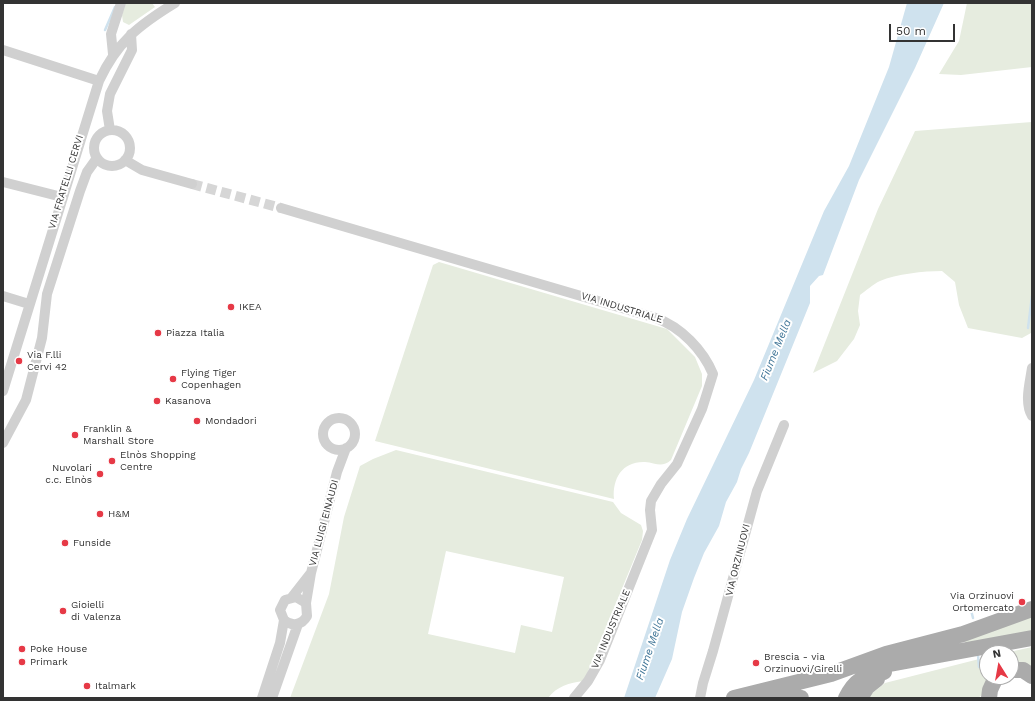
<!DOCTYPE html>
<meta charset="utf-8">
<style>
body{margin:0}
#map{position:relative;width:1035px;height:701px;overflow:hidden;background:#fff;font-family:"Work Sans",sans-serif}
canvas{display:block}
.frame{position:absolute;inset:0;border:4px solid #333;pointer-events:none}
.north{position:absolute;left:979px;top:645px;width:40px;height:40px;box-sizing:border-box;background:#fff;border:1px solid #adadad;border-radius:50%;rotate:349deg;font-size:11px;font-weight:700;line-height:16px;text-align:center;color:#333}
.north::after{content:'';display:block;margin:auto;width:14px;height:18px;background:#e63946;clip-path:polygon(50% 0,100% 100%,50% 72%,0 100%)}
.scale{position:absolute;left:889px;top:24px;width:66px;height:18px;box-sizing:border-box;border:2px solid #333;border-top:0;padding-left:5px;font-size:12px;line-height:14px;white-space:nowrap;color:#333;-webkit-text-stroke:3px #fff;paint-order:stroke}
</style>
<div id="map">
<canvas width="1035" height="701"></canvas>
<div class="frame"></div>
<div class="north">N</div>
<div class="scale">50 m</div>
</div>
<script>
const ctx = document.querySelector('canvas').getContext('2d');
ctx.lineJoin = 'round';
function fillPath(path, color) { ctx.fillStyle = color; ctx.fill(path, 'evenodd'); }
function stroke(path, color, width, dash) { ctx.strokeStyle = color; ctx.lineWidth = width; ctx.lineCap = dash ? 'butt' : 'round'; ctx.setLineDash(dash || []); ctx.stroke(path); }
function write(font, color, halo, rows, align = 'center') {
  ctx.font = font + ' "Work Sans",sans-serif'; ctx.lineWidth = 4; ctx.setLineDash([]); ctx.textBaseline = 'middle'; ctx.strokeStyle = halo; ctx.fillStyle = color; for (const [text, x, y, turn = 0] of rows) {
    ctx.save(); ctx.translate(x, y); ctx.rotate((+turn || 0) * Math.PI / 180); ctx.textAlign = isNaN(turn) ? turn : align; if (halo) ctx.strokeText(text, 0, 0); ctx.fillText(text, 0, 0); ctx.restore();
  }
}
fillPath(new Path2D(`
 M 126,3 L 152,3 L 155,7 L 129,25 L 123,22 L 122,15 Z
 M 967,3 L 1032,3 L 1032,67 L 961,75 L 939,74 L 959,41 Z
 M 1032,122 L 1031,333 L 1022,338 L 968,328 L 959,305 L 955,282 L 942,271 C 924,271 896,274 880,281 C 873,284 866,291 860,295 L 858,311 L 860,325 L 854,339 L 837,361 L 813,373 L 878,209 L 915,131 Z
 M 439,262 L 667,329 L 695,357 L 702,374 L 702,386 L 671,460 C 662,468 656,463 645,462 C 623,461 612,478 614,499 L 375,441 L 433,265 Z
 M 396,450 L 613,502 L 621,513 L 641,525 L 643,531 L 642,540 L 584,681 C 569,683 557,686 548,698 L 290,698 L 329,594 L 344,517 L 360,466 L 373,459 ZM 446,551 L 564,577 L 552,632 L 521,625 L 515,653 L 428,634 Z
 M 1032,615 L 1032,632 L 965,643 L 964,639 Z
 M 1032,647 L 1032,672 L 1011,666 L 1011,653 L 1005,653 Z
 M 987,657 L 987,677 L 990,677 L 982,695 L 978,698 L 866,698 L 885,683 Z`), '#e6ecdf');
fillPath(new Path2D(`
 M 907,3 L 944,3 L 915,68 L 859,180 L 823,275 L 819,276 L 810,286 L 810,303 L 749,453 L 741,469 L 737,482 L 726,502 L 719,526 L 704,553 L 694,578 L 682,612 L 672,659 L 655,698 L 624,698 L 670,560 L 687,519 L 754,380 L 824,211 L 849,166 L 889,67 Z`), '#cfe2ee');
stroke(new Path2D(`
 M 105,30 L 115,7
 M 1028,328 L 1032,296
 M 971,610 L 973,618
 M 978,655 L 979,667`), '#cfe2ee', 2.5);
stroke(new Path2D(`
 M 192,184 L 281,208`), '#d6d6d6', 10, [10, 5]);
stroke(new Path2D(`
 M 3,50 L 99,81
 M 113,54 L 111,34 L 121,3
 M 110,130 L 107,111 L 110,94 L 132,50 L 131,34
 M94 148a18 18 0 1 1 36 0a18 18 0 1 1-36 0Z
 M 125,160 L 142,170 L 192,184
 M 3,182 L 62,197
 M 281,208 L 656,318 C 681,327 703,350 713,374 L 702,409 L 677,464 L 661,484 L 651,501 L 650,510 L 652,530 L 600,660 L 588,681 L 574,698
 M 3,296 L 29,304
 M 1032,368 C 1030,382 1024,403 1032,416
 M 3,391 L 99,81 C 117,42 139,25 175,3
 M323 434a16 16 0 1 1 32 0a16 16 0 1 1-32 0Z
 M 3,443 L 26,400 L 42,338 L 47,294 L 80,191 L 87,172 L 97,158
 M 292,597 L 310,574
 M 306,603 L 296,597 L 285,600 L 280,610 L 284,620 C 292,627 302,625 307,616 L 306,603 L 311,573 L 337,472 L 346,448
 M 262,698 L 280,643 L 284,620
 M 272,698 L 298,624
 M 700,698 L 703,683 L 713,651 L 757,491 L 784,425`), '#d0d0d0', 10);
stroke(new Path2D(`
 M 868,668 L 1032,638
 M 1011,670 L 1023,670 L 1032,676
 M 769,693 L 801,698
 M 734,698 L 831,674 L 886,654 L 963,634 L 1032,609
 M 846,698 C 856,678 864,677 884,672
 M 860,698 L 867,687 L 877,679
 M 989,698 L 990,690 L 996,677`), '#ababab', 16);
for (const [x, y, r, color] of [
 [231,307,4,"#e63946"],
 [158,333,4,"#e63946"],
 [19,361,4,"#e63946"],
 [173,379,4,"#e63946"],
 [157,401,4,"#e63946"],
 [197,421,4,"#e63946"],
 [75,435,4,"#e63946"],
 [112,461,4,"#e63946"],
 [100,474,4,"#e63946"],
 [100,514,4,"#e63946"],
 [65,543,4,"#e63946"],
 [1022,602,4,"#e63946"],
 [63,611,4,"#e63946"],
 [22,649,4,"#e63946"],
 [22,662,4,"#e63946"],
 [756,663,4,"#e63946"],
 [87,686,4,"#e63946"]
]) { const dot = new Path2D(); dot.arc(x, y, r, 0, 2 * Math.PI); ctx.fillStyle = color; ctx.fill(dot); stroke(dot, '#fff', 1.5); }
write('10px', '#333', '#fff', [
 ["VIA FRATELLI CERVI",66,182,-73],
 ["VIA INDUSTRIALE",622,308,17],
 ["VIA LUIGI EINAUDI",324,523,-75],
 ["VIA ORZINUOVI",738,560,-76],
 ["VIA INDUSTRIALE",611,629,-67]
]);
write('10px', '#333', '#fff', [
 ["IKEA",239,307],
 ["Piazza Italia",166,333],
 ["Via F.lli",27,355],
 ["Cervi 42",27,367],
 ["Flying Tiger",181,373],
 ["Copenhagen",181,385],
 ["Kasanova",165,401],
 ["Mondadori",205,421],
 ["Franklin &",83,429],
 ["Marshall Store",83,441],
 ["Elnòs Shopping",120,455],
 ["Centre",120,467],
 ["Nuvolari",92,468,"right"],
 ["c.c. Elnòs",92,480,"right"],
 ["H&M",108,514],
 ["Funside",73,543],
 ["Via Orzinuovi",1014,596,"right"],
 ["Ortomercato",1014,608,"right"],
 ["Gioielli",71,605],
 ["di Valenza",71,617],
 ["Poke House",30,649],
 ["Brescia - via",764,657],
 ["Orzinuovi/Girelli",764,669],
 ["Primark",30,662],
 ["Italmark",95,686]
], 'left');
write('italic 11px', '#3f7597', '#fff', [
 ["Fiume Mella",776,350,-68],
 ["Fiume Mella",650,649,-71]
]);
</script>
